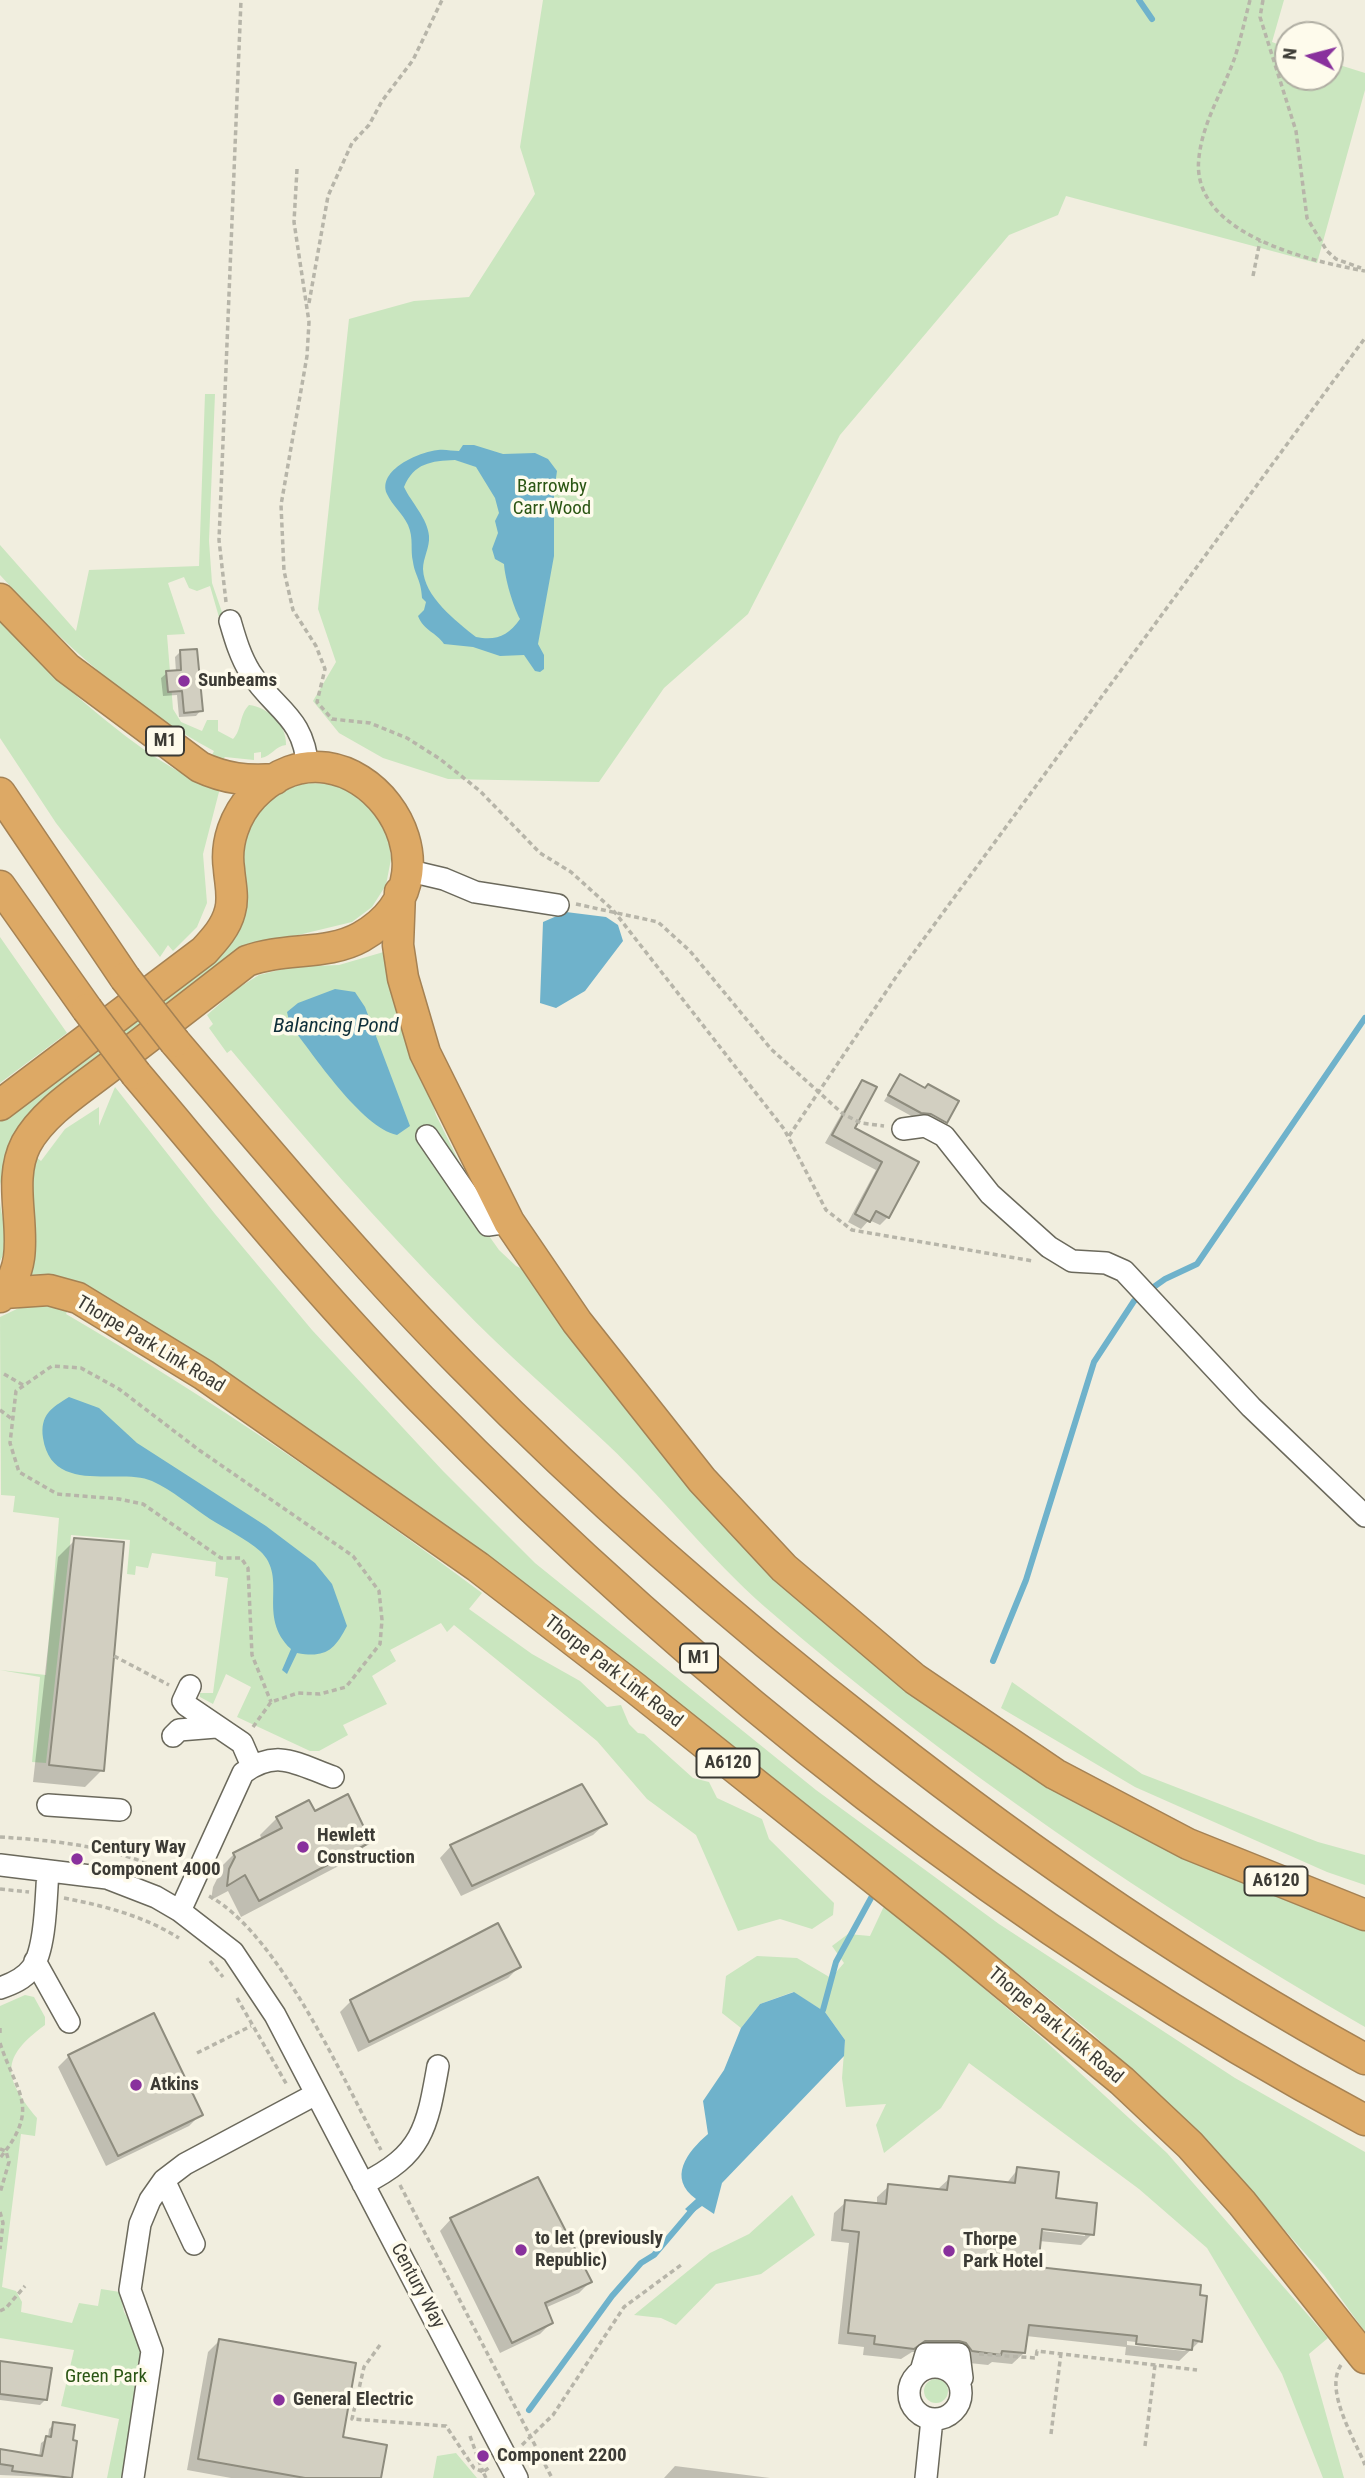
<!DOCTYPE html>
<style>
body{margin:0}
#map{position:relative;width:1365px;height:2478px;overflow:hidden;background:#f1eedf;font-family:"Roboto Condensed",sans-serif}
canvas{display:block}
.north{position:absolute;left:1274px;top:21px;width:70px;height:70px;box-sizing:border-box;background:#fefbec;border:2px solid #b0aea3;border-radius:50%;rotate:276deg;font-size:19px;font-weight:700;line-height:28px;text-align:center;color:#3c3b35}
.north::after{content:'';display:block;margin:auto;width:24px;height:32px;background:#89319d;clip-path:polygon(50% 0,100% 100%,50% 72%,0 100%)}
</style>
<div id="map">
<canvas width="1365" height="2478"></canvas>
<div class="north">N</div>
</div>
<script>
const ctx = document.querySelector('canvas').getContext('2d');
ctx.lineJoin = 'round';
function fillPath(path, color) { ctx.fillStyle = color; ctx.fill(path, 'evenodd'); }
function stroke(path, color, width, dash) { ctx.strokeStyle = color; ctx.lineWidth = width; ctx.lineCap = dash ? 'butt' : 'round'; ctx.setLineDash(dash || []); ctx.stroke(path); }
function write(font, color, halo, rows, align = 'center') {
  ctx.font = font + ' "Roboto Condensed",sans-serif'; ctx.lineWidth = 7; ctx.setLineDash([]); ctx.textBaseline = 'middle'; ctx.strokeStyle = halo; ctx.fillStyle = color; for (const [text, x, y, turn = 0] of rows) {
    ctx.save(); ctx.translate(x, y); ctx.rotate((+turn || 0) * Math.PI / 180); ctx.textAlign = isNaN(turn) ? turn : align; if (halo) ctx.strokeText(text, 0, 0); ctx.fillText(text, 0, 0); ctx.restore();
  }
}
fillPath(new Path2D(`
 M 543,0 L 1284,0 L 1272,42 L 1288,48 L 1288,77 L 1330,77 L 1330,62 L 1365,73 L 1365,90 L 1317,263 L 1066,196 L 1058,215 L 1009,235 L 840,435 L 748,614 L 664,688 L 599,782 L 448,779 L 383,758 L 339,733 L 313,701 L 336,662 L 318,609 L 349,319 L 414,301 L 469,297 L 535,194 L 520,147 Z
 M 205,394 L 215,394 L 209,541 L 212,583 L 225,621 L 223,631 L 210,586 L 197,591 L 189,588 L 184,577 L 168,583 L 185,634 L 167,635 L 173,709 L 181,722 L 202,731 L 207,720 L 218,720 L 218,731 L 233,739 C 242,730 239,715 249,705 C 268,707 287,725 286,745 C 275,746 272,756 261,758 L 261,752 L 254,753 L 254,760 L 225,757 L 221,761 L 210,759 L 214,751 C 132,707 62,643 0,575 L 0,545 L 76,631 L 89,570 L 199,566 Z
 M 0,621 C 43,669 158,776 220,788 L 203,854 L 207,903 L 197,927 L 173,951 L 168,945 L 160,957 L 56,823 L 0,738 Z
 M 307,783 L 333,784 L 357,793 L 376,811 L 388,834 L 391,859 L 386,885 L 372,907 L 352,922 L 261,944 L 181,994 L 65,1085 L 7,1159 L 0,1185 L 0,1118 L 217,950 L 248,828 L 262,806 L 282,790 Z
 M 0,937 L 67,1033 L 0,1083 Z
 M 387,951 L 436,1115 L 475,1194 L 477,1219 L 499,1250 L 516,1266 L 527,1271 L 809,1608 L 873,1662 L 957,1726 L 1029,1773 L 1365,1929 L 1365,2027 C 1154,1905 949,1767 765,1607 C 708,1557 662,1496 607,1444 C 557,1397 505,1353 458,1304 C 378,1223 304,1138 231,1050 L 227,1053 L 209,1028 L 213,1024 L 207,1015 L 238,988 L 259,975 L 291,967 L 339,965 Z
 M 115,1087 L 215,1214 L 312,1330 L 443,1471 L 535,1563 L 816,1790 L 999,1924 L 1235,2078 L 1365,2152 L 1365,2332 L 1324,2275 L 1219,2155 L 1093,2034 L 944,1914 L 526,1589 L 379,1478 L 240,1382 L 29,1278 L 35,1247 L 29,1178 L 36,1157 L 41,1161 L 65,1129 L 99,1107 L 99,1126 Z
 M 0,1202 C 2,1224 13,1240 0,1261 Z
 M 47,1303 L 68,1310 L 66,1314 C 211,1399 348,1493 482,1593 L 469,1609 L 532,1654 L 580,1681 L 607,1707 L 621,1705 L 629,1724 L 638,1733 L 644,1734 L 693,1778 L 709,1782 L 717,1798 L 762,1819 L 769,1839 L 834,1903 L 833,1915 L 812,1929 L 780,1919 L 738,1931 L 696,1835 L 647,1799 L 597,1741 L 454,1625 L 447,1632 L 441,1623 L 390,1650 L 396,1661 L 372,1676 L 387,1704 L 343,1725 L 348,1735 L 319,1751 L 310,1751 L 237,1717 L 251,1687 L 226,1674 L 213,1704 L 200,1697 L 200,1693 L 213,1693 L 228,1578 L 215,1576 L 216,1562 L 152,1553 L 148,1568 L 136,1566 L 135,1575 L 127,1574 L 130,1540 L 71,1535 L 46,1763 L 32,1762 L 40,1677 L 0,1670 L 46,1675 L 59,1518 L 13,1512 L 15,1496 L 1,1495 L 0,1317 L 19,1308 Z
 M 1012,1682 L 1142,1774 L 1318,1842 L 1365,1855 L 1365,1885 L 1327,1872 L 1135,1787 L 1001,1708 Z
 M 885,1904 L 1042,2038 L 1167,2153 L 1328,2338 L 1309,2354 L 1344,2478 L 1323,2478 L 1282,2374 L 1207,2248 L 1139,2189 L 969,2063 L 941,2108 L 884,2153 L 876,2125 L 886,2104 L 846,2107 L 842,2078 L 845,2040 L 825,2012 L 793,1992 L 760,2004 L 741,2028 L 722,2013 L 726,1976 L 757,1956 L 797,1958 L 831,1978 L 844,1963 L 832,1946 L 848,1934 L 870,1936 Z
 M 25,1995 L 34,1997 L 45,2017 L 45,2025 C 0,2058 3,2077 37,2118 L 35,2136 L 21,2134 L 2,2287 L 16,2291 L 22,2302 L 21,2312 L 72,2323 L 79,2303 L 98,2306 L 101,2289 L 120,2292 L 124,2312 L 143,2345 L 126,2478 L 107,2478 L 119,2419 L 61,2406 L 74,2350 L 0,2338 L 0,2006 Z
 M 792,2195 L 815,2235 L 761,2274 L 716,2284 L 676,2325 L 661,2318 L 634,2315 L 710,2253 L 749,2234 Z
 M924 2391a12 12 0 1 1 24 0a12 12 0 1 1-24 0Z
 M 456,2453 L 477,2478 L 433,2478 L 437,2456 Z`), '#cae6bf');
fillPath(new Path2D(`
 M 463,445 L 474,445 L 503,454 L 535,453 L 548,459 L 557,471 L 554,492 L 554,556 L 538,644 L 544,655 L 544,669 L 540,672 L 535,671 L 524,655 L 500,656 L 473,647 L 444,644 C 436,632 424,631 418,616 L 424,610 L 426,602 L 422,598 C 421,579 415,576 413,562 C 410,549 414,539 408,525 C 403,514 392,505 387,494 C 377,470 419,452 438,450 C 445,449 452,451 459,451 ZM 455,460 L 476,467 L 495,498 L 499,513 L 495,521 L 498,533 L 492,549 L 495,559 L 504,564 C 505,579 513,606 520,619 C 508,636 496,641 476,637 C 456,621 424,597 423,569 C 423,558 430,547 429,536 C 428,519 411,502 404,487 C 414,463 431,461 455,460 Z
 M 566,912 L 606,917 L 618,925 L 623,941 L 585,991 L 556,1008 L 540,1003 L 543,922 Z
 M 335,989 L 355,992 L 365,1007 L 410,1126 L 397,1135 C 361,1127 314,1055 290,1025 L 287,1012 L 298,1003 Z
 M 69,1397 L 99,1408 L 137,1443 L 266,1526 L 315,1563 L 332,1584 L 347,1626 C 334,1651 325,1658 297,1653 L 287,1674 L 282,1670 L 291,1649 C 256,1616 289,1578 260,1551 C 246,1539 226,1529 210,1519 C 192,1507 172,1490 152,1481 C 120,1467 52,1496 43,1438 C 40,1415 51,1408 69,1397 Z
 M 794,1992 L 825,2012 L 845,2040 L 844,2056 L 722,2183 L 714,2214 L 702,2206 L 691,2214 L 685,2209 L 696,2199 C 667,2178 687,2152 708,2134 L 703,2101 L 724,2070 L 741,2028 L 760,2004 Z`), '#6fb2cb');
fillPath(new Path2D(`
 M 180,652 L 201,710 L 196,716 L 179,717 L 177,695 L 163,696 L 161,678 L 167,673 L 176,672 L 175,657 Z
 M 900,1076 L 945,1121 L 940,1127 L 915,1118 L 884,1101 Z
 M 863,1082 L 853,1128 L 917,1163 L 888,1217 L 880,1225 L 869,1220 L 861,1229 L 848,1222 L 876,1170 L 825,1143 L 855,1090 Z
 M 75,1540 L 102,1770 L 85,1787 L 33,1782 L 58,1557 Z
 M 277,1818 L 369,1842 L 352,1859 L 241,1917 L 228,1891 L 211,1900 L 213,1887 L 219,1875 L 217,1871 L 234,1854 L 262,1840 L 260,1835 Z
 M 605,1824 L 593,1835 L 461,1896 L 440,1858 L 451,1846 Z
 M 519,1967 L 508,1978 L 358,2052 L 340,2012 L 351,2001 Z
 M 69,2056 L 201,2114 L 189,2126 L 106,2166 L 58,2067 Z
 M 1018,2169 L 1092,2234 L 1081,2245 L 1039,2241 L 1037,2269 L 1200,2341 L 1179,2361 L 1125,2355 L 1126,2347 L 1026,2336 L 1024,2353 L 1012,2364 L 992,2362 L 988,2365 L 960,2362 L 947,2352 L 912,2352 L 901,2359 L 863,2355 L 864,2347 L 838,2344 L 849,2243 L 831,2241 L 834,2213 L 846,2202 L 877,2205 L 877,2197 L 889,2186 L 938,2189 L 950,2178 L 1006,2184 ZM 1034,2227 L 1085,2232 L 1085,2236 L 1033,2230 ZM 1127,2341 L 1188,2348 L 1185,2351 L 1127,2345 Z
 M 451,2219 L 590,2282 L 579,2293 L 545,2308 L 551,2323 L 540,2334 L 500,2353 L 440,2231 Z
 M 219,2341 L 341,2438 L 379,2478 L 231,2478 L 187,2470 L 208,2352 Z
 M 0,2361 L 46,2399 L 40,2405 L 0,2400 Z
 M 54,2424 L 75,2442 L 70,2478 L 0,2475 L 0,2451 L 39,2457 L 41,2443 L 48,2438 L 49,2429 Z
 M 675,2466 L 770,2478 L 664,2478 Z`), '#0003');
stroke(new Path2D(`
 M 1139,0 L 1152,19
 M 993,1661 L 1026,1580 L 1094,1362 L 1134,1301 L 1165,1279 L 1197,1264 L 1365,1018
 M 823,2010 L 836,1962 L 871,1898
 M 529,2410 L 612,2296 L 641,2263 L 654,2255 L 693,2209`), '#6fb2cb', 6);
const building = new Path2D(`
 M 197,649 L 203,711 L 184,713 L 182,691 L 168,692 L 166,671 L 181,670 L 180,650 Z
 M 900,1074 L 925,1088 L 928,1084 L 959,1101 L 947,1123 L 931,1114 L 921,1113 L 888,1095 Z
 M 862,1080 L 877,1087 L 855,1128 L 919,1162 L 889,1218 L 876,1211 L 870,1222 L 855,1214 L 882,1162 L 832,1135 Z
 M 74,1538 L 124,1542 L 104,1771 L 49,1765 Z
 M 582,1784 L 607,1824 L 472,1886 L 450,1845 Z
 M 348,1794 L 371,1842 L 259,1901 L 245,1875 L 227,1886 L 229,1869 L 235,1857 L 233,1853 L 282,1828 L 276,1817 L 309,1800 L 315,1811 Z
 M 498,1923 L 521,1967 L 369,2042 L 350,2000 Z
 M 154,2013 L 203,2115 L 118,2156 L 68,2055 Z
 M 1017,2167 L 1059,2172 L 1056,2198 L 1097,2203 L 1094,2235 L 1042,2229 L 1038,2267 L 1201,2285 L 1200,2295 L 1207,2296 L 1202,2342 L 1193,2340 L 1192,2350 L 1136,2344 L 1137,2336 L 1029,2325 L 1025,2353 L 1002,2351 L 1001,2355 L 972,2351 L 966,2343 L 959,2341 L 925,2341 L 914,2349 L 874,2344 L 875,2336 L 848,2333 L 859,2232 L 842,2230 L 845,2200 L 886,2204 L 888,2184 L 947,2190 L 949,2176 L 1015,2183 Z
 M 538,2177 L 592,2282 L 545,2303 L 553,2323 L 512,2343 L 450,2218 Z
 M 219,2339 L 356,2363 L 343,2437 L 387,2445 L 381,2478 L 305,2478 L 198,2459 Z
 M 0,2361 L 52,2368 L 47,2400 L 0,2394 Z
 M 53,2422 L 75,2425 L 73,2440 L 77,2441 L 72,2478 L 12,2471 L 13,2466 L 0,2464 L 0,2449 L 42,2456 L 46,2436 L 51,2437 Z`);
fillPath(building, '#d2cfc1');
stroke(building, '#8e8c7e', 2);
const minor = new Path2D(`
 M 230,621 C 235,638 240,656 250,672 C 275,711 304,715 308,769
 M 406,870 L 444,879 L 475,892 L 558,905
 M 903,1129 L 925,1126 L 944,1136 L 990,1194 L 1049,1247 L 1072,1261 L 1106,1263 L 1124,1271 L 1251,1407 L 1365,1516
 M 427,1136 L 488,1225 L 509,1222
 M 190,1686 L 183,1701 L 186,1705 L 242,1743 L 252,1766
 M 173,1736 L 179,1730 L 216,1727
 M 48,1805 L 120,1810
 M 0,1865 L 107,1878 L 156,1897 L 180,1911 L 233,1952 L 275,2015 L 517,2478
 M 180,1911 L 243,1773 C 277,1748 297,1764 333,1777
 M 35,1961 L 69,2022
 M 0,1988 C 12,1984 24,1979 32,1968 C 46,1949 46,1895 48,1871
 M 164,2180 L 194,2244
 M 363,2184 C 423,2154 427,2128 438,2066
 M909 2393a26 26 0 1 1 52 0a26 26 0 1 1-52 0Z
 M 921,2371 L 926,2354 L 959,2354 L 962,2378
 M 133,2478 L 152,2351 L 130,2290 L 140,2224 L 150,2200 L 164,2180 L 185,2164 L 316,2094
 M 926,2478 L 932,2419`);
const highway = new Path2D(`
 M 0,599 L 67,668 L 200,767 C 226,779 247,781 275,779
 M 0,793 L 125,978
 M 0,886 L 87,1009
 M 400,892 L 398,945 L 403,978 L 425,1053 L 509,1222 L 577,1322 L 702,1480 L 784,1568 L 915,1679 L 1055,1774 L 1188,1844 L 1365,1915
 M 175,1042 C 269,1152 362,1264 464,1367 C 594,1499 733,1620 879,1734 C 1033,1855 1193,1965 1365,2059
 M 136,1074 C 229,1184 320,1296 421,1399 C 698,1681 1016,1934 1365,2120
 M 0,1105 L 204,951 C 215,939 226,927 230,911 C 234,897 230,883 229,869 C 225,843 235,815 253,796 C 348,699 479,870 361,937 C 327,956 284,947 247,961 C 202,996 157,1031 112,1065 C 83,1088 44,1111 26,1144 C 1,1193 42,1254 0,1297
 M 4,1293 L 49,1290 L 78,1298 L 204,1375 L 478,1567 L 635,1688 L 956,1944 L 1122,2081 L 1190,2145 L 1242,2203 L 1365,2358`);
stroke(minor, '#6b695c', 24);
stroke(highway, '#a58254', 33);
stroke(new Path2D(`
 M 1250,0 C 1245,19 1241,38 1235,57 C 1223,91 1203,121 1199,157 C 1189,234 1310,261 1365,271
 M 1263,0 L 1260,17 L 1296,131 L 1307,218 L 1327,251 L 1336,259 L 1361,268
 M 297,169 L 294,222 L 309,322 L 307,356 L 281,505 L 284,571 L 293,610 L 316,646 L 325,669 L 317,702 L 332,719 L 370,723 L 407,738 L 440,759 L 480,791 L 540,853 L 571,872 L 613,910 L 784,1129 L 826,1210 L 852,1230 L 1033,1261
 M 1253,276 L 1260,241
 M 309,303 L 328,196 L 352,143 L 369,125 L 382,101 L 413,60 L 442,0
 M 226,602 L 219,540 L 241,0
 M 576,904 L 658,922 L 690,951 L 771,1049 L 843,1114 L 861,1123 L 884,1126
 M 789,1136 L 898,974 L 1365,338
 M 4,1374 L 23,1385
 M 0,1410 L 12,1419
 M 114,1656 L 169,1685
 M 253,1727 L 271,1702 L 298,1693 L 320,1694 L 346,1687 L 380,1644 L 382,1620 L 379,1591 L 353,1556 L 199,1450 L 119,1389 L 81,1368 L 52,1366 L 16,1391 L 10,1443 L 19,1472 L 57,1494 L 119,1499 L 143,1504 L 221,1558 L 241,1558 L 248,1568 L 252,1655 L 271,1702
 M 0,1837 C 60,1841 122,1847 175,1877
 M 0,1889 L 29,1892
 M 209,1896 C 279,1934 343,2079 381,2150
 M 64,1898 C 105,1906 144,1916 179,1938
 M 210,1961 L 223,1977
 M 237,1998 L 287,2085
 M 0,2028 L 0,2035
 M 0,2043 C 17,2095 41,2107 0,2158
 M 197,2053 L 251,2026
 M 0,2149 L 6,2151 L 9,2162 L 0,2193
 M 400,2185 L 552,2478
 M 0,2212 L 3,2223 L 0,2249
 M 0,2311 L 6,2308 L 25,2286
 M 380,2345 L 364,2367 L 352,2419 L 446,2426 L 474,2468 L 483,2472
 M 979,2354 L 1036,2358 L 1037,2351 L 1197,2370
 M 1341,2365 C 1324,2390 1354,2438 1365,2465
 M 1051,2434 L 1061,2353
 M 470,2436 L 483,2472
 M 522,2445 L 553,2415 L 624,2307 L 681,2265
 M 1145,2446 L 1155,2365
 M 486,2478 L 483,2472 L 490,2467`), '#b7b5a9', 3.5, [5, 3.5]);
stroke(minor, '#fff', 21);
stroke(highway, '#dda965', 30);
const highwayBridge = new Path2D(`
 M 125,978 L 175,1042
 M 87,1009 L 136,1074`);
stroke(highwayBridge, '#a58254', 33, []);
stroke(highwayBridge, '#dda965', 30);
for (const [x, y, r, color] of [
 [184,681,7,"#89319d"],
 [303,1847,7,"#89319d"],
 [77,1859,7,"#89319d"],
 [136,2085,7,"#89319d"],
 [521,2250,7,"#89319d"],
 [949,2251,7,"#89319d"],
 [279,2400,7,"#89319d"],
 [483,2456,7,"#89319d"]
]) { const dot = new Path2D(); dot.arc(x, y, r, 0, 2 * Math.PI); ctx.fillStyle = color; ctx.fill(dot); stroke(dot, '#fefbec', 2.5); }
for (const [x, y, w] of [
 [165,741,38],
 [699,1658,38],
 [728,1763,63],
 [1276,1881,63]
]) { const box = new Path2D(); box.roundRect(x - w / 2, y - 14.5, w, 29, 5); ctx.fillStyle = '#fefbec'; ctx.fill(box); stroke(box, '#3c3b35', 2); }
write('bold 18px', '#3c3b35', null, [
 ["M1",165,741],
 ["M1",699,1658],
 ["A6120",728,1763],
 ["A6120",1276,1881]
]);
write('19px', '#2b5614', '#fefbec', [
 ["Barrowby",552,487],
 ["Carr Wood",552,509],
 ["Green Park",106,2377]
]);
write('bold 19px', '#3c3b35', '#fefbec', [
 ["Sunbeams",198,681],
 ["Hewlett",317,1836],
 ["Construction",317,1858],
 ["Century Way",91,1848],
 ["Component 4000",91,1870],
 ["Atkins",150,2085],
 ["to let (previously",535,2239],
 ["Republic)",535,2261],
 ["Thorpe",963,2240],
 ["Park Hotel",963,2262],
 ["General Electric",293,2400],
 ["Component 2200",497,2456]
], 'left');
write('19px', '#3c3b35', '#fefbec', [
 ["Thorpe Park Link Road",150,1345,31],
 ["Thorpe Park Link Road",613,1672,38],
 ["Thorpe Park Link Road",1055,2026,40],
 ["Century Way",417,2286,62]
]);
write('italic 21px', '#0e2f3a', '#fefbec', [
 ["Balancing Pond",336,1027]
]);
</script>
